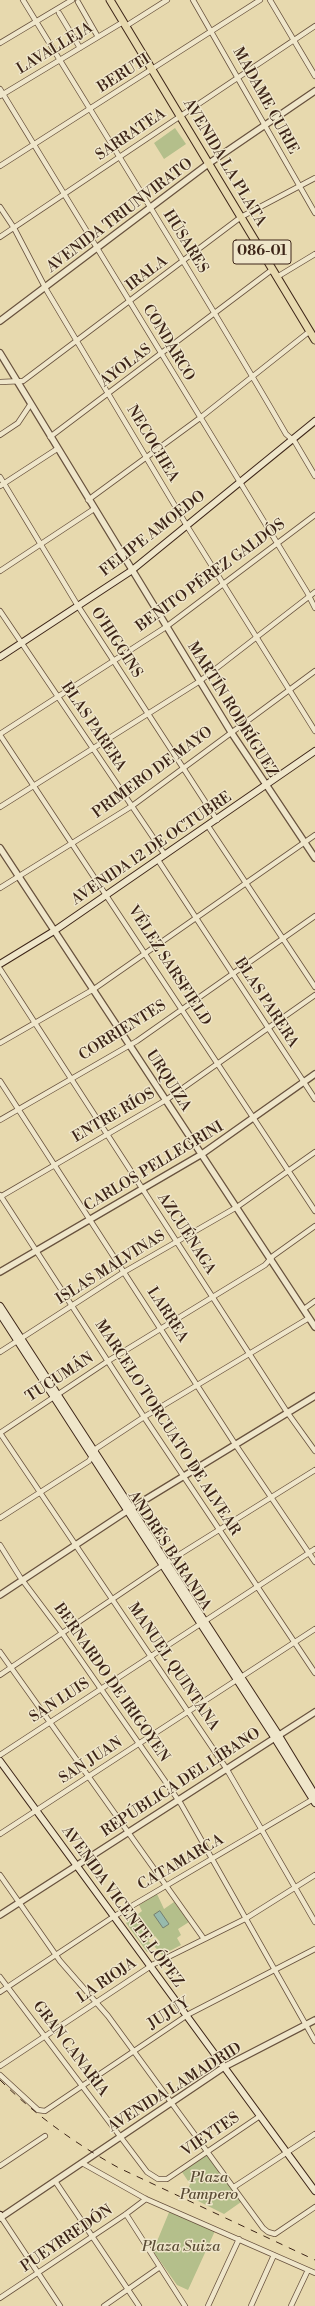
<!DOCTYPE html>
<meta charset="utf-8">
<style>
body{margin:0}
canvas{display:block;background:#e7d9ae}
</style>
<canvas width="315" height="2306"></canvas>
<script>
const ctx = document.querySelector('canvas').getContext('2d');
ctx.lineJoin = 'round';
function fillPath(path, color) { ctx.fillStyle = color; ctx.fill(path, 'evenodd'); }
function stroke(path, color, width, dash) { ctx.strokeStyle = color; ctx.lineWidth = width; ctx.lineCap = dash ? 'butt' : 'round'; ctx.setLineDash(dash || []); ctx.stroke(path); }
function write(font, color, halo, rows, align = 'center') {
  ctx.font = font + ' "Libre Bodoni",serif'; ctx.lineWidth = 3; ctx.setLineDash([]); ctx.textBaseline = 'middle'; ctx.strokeStyle = halo; ctx.fillStyle = color; for (const [text, x, y, turn = 0] of rows) {
    ctx.save(); ctx.translate(x, y); ctx.rotate((+turn || 0) * Math.PI / 180); ctx.textAlign = isNaN(turn) ? turn : align; if (halo) ctx.strokeText(text, 0, 0); ctx.fillText(text, 0, 0); ctx.restore();
  }
}
fillPath(new Path2D(`
 M 175,128 L 186,144 L 164,159 L 154,143 Z
 M 157,1894 L 164,1909 L 174,1902 L 189,1922 L 178,1929 L 181,1935 L 177,1938 L 181,1945 L 162,1955 L 154,1946 L 147,1952 L 126,1923 L 142,1911 L 139,1905 ZM 155,1936 L 160,1942 L 154,1946 L 148,1941 Z
 M 208,2154 L 241,2202 L 224,2214 L 186,2195 L 190,2184 L 182,2172 Z
 M 170,2210 L 215,2231 L 188,2290 L 177,2285 L 153,2251 Z`), '#b4bf8b');
const water = new Path2D(`
 M 160,1911 L 169,1924 L 163,1928 L 154,1915 Z`);
fillPath(water, '#97baad');
stroke(water, '#737e71', 1);
const minor = new Path2D(`
 M 23,0 C 111,144 201,287 286,434 L 295,442 L 315,476
 M 193,0 L 315,213
 M 270,0 L 315,76
 M 78,2 L 98,37
 M 59,13 L 80,48
 M 126,26 L 167,0
 M 0,43 L 72,0
 M 0,89 L 307,592 L 315,608
 M 0,96 L 123,22
 M 0,166 L 260,0
 M 0,207 L 14,228 L 47,291 L 187,526 L 315,731
 M 0,237 L 315,26
 M 277,277 L 315,254
 M 0,382 L 23,381 L 241,217 L 315,178
 M 0,435 L 18,423 L 30,405
 M 50,437 L 273,269
 M 0,477 L 78,606 L 217,820
 M 0,486 L 57,449
 M 88,500 L 200,418 L 310,331
 M 0,571 L 94,509
 M 0,611 L 165,855
 M 0,734 L 166,627 L 315,515
 M 0,735 L 315,1211
 M 0,807 L 200,681 L 315,592
 M 208,826 L 315,987
 M 158,860 L 315,1099
 M 0,888 L 132,806 L 315,671
 M 0,969 L 287,1412 L 315,1451
 M 0,1043 L 94,989 L 315,835
 M 0,1081 L 235,1444 L 315,1562
 M 0,1120 L 137,1041 L 315,916
 M 0,1195 L 144,1417 L 315,1673
 M 0,1197 L 166,1100 L 315,995
 M 315,1226 L 273,1256 L 265,1265 L 108,1361 L 0,1433 L 226,1768 L 315,1922
 M 304,1309 L 315,1301
 M 0,1352 L 124,1272 L 237,1207 L 315,1152
 M 0,1518 L 89,1461 L 97,1448 L 144,1417 L 309,1318
 M 0,1545 L 20,1577 L 62,1633 L 181,1804 L 315,2041
 M 0,1652 L 204,1939
 M 0,1675 L 166,1563 L 315,1470
 M 0,1755 L 315,1549
 M 0,1834 L 315,1629
 M 0,1875 L 60,1961 L 108,2016 L 263,2228 L 268,2232 L 275,2234 L 315,2207
 M 0,1977 L 147,2172 L 158,2179 L 167,2179 L 260,2116
 M 0,1992 L 113,1917 L 315,1798
 M 0,2066 L 154,1964 L 245,1919 L 315,1875
 M 0,2075 L 38,2110 L 45,2111 L 189,2014 L 315,1949
 M 82,2163 L 146,2199 L 315,2273
 M 0,2166 L 45,2136
 M 55,2181 L 139,2306
 M 234,2187 L 315,2134
 M 126,2214 L 185,2306
 M 1,2217 L 60,2306
 M 0,2298 L 126,2214 L 146,2199
 M 104,2306 L 160,2267
 M 208,2306 L 239,2239
 M 251,2306 L 274,2255
 M 291,2306 L 308,2270`);
const tertiary = new Path2D(`
 M 0,321 L 208,164 L 315,91
 M 0,353 L 231,732 L 315,858
 M 0,848 L 315,1327
 M 0,1272 L 202,1154 L 315,1074
 M 0,1595 L 130,1509 L 315,1396
 M 0,1915 L 315,1712
 M 0,2218 L 224,2067 L 315,2020`);
const secondary = new Path2D(`
 M 0,657 L 131,571 L 315,421
 M 0,964 L 54,931 L 315,751
 M 0,1306 L 278,1734 L 315,1795
 M 0,1314 L 274,1737 L 315,1803
 M 0,1761 L 315,2191
 M 0,2215 L 1,2217`);
const primary = new Path2D(`
 M 110,0 L 315,340`);
stroke(minor, '#68523e', 6);
stroke(tertiary, '#68523e', 8);
stroke(secondary, '#3d2518', 8);
stroke(primary, '#3d2518', 9);
stroke(minor, '#efe6ca', 4.5);
stroke(tertiary, '#efe6ca', 5.5);
stroke(secondary, '#efe6ca', 6);
stroke(primary, '#e7d9ae', 7);
stroke(new Path2D(`
 M 0,2080 C 35,2115 76,2144 119,2168 L 315,2260`), '#3d2518', 1, [7, 7]);
for (const [x, y, w] of [
 [262,252,58]
]) { const box = new Path2D(); box.roundRect(x - w / 2, y - 12, w, 24, 3); ctx.fillStyle = '#efe6ca'; ctx.fill(box); stroke(box, '#3d2518', 1); }
write('bold 14px', '#3d2518', null, [
 ["086-01",262,252]
]);
write('15px', '#3d2518', '#efe6ca', [
 ["LAVALLEJA",55,49,-31],
 ["BERUTI",124,74,-32],
 ["MADAME CURIE",265,101,61],
 ["SARRATEA",131,135,-34],
 ["AVENIDA LA PLATA",224,163,59],
 ["AVENIDA TRIUNVIRATO",120,216,-37],
 ["HÚSARES",185,242,58],
 ["IRALA",147,274,-37],
 ["CONDARCO",168,343,59],
 ["AYOLAS",126,366,-37],
 ["NECOCHEA",152,444,59],
 ["FELIPE AMOEDO",153,534,-38],
 ["BENITO PÉREZ GALDÓS",211,576,-36],
 ["O'HIGGINS",116,643,57],
 ["MARTÍN RODRÍGUEZ",232,710,58],
 ["BLAS PARERA",93,727,56],
 ["PRIMERO DE MAYO",153,773,-36],
 ["AVENIDA 12 DE OCTUBRE",152,849,-34],
 ["VÉLEZ SARSFIELD",169,966,57],
 ["BLAS PARERA",266,1003,57],
 ["CORRIENTES",123,1031,-32],
 ["URQUIZA",168,1081,57],
 ["ENTRE RÍOS",114,1116,-30],
 ["CARLOS PELLEGRINI",154,1167,-31],
 ["AZCUÉNAGA",186,1234,57],
 ["ISLAS MALVINAS",111,1268,-32],
 ["LARREA",167,1315,57],
 ["TUCUMÁN",60,1378,-33],
 ["MARCELO TORCUATO DE ALVEAR",167,1428,57],
 ["ANDRÉS BARANDA",169,1551,57],
 ["MANUEL QUINTANA",173,1667,56],
 ["BERNARDO DE IRIGOYEN",111,1683,55],
 ["SAN LUIS",60,1701,-33],
 ["SAN JUAN",91,1761,-33],
 ["REPÚBLICA DEL LÍBANO",181,1783,-33],
 ["CATAMARCA",181,1863,-30],
 ["AVENIDA VICENTE LÓPEZ",122,1907,54],
 ["LA RIOJA",107,1981,-34],
 ["JUJUY",169,2014,-32],
 ["GRAN CANARIA",70,2049,53],
 ["AVENIDA LAMADRID",175,2088,-32],
 ["VIEYTES",211,2135,-34],
 ["PUEYRREDÓN",67,2239,-34]
]);
write('italic 15px', '#5b4c35', '#efe6ca', [
 ["Plaza",209,2178],
 ["Pampero",209,2195],
 ["Plaza Suiza",181,2247]
]);
</script>
